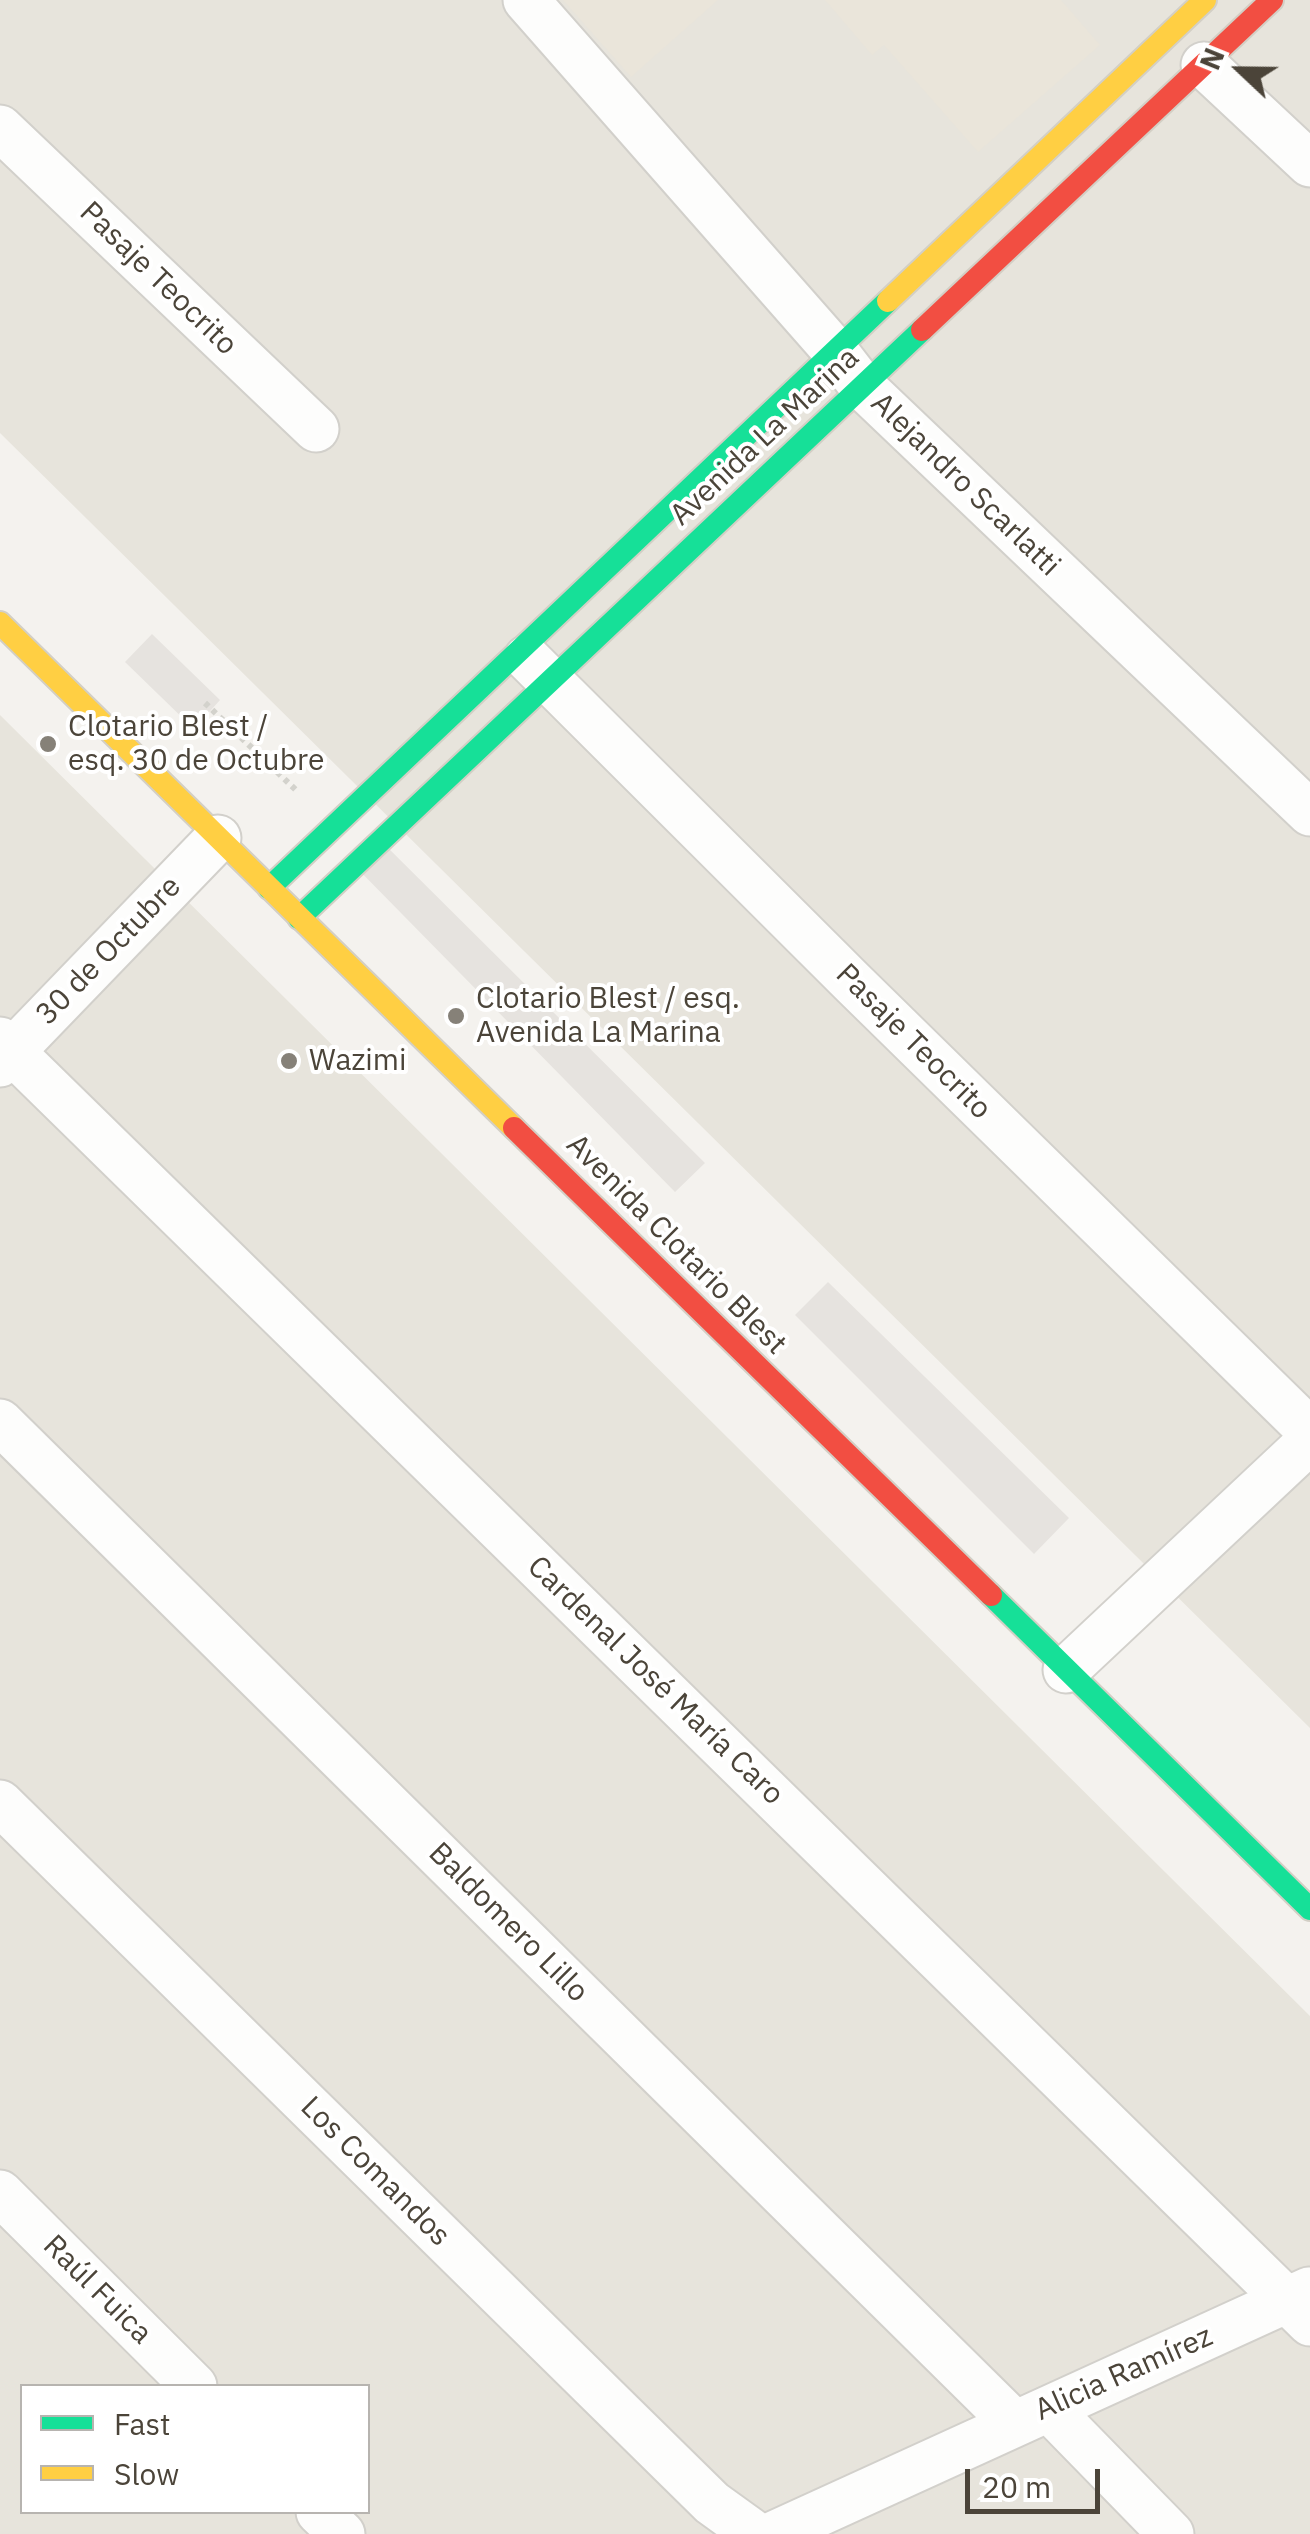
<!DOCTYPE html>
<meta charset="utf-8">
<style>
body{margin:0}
#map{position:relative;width:1310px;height:2534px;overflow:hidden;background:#f4f2ee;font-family:"IBM Plex Sans",sans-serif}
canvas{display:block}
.legend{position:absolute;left:20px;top:2384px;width:350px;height:130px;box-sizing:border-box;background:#fff;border:2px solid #b7b4b0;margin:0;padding:12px 18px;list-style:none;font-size:30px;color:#4b4439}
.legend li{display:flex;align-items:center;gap:20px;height:50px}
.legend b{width:50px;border:2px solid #b7b4b0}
.north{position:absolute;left:1190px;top:20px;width:100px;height:100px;-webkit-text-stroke:8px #fff;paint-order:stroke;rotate:292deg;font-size:28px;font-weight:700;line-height:40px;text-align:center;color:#4b4439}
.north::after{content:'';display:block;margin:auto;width:35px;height:45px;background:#4b4439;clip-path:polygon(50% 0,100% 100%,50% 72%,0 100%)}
.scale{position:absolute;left:965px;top:2469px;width:135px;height:45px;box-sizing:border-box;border:5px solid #4b4439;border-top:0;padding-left:12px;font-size:30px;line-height:35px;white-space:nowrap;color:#4b4439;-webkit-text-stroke:8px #fff;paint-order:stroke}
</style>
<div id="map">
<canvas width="1310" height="2534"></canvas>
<ul class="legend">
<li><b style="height:12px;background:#16e098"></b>Fast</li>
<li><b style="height:12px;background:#ffcf43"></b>Slow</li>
</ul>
<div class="north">N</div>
<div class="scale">20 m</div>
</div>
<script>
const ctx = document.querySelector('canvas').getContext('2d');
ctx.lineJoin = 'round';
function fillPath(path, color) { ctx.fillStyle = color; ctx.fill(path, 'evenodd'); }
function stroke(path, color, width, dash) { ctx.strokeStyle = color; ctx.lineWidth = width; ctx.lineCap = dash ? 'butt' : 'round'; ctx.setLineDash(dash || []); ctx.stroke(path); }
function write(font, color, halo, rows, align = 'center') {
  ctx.font = font + ' "IBM Plex Sans",sans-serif'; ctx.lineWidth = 8; ctx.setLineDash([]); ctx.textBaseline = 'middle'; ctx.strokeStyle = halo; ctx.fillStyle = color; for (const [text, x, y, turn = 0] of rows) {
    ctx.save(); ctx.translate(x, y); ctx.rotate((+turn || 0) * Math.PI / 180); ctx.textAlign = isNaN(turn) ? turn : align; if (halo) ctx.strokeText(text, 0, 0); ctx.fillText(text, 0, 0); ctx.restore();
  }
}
fillPath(new Path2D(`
 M 0,0 L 1310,0 L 1310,1728 L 0,433 Z
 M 0,715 L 1310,2016 L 1310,2534 L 0,2534 ZM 22,2386 L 368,2386 L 368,2512 L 22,2512 Z`), '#e7e4dc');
fillPath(new Path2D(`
 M 563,0 L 718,0 L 631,77 Z
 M 825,0 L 1061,0 L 1100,45 L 978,152 L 884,45 L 872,55 Z`), '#eae5da');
fillPath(new Path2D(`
 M 152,634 L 220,700 L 194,729 L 125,662 Z
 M 372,832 L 705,1163 L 675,1192 L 347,858 Z
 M 828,1282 L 1069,1518 L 1034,1554 L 795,1315 Z`), '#e6e3df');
const street = new Path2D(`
 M 526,0 L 835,351 L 862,386 L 1310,813
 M 1204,65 L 1310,164
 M 0,128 L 316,429
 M 527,658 L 851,981 L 1310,1431
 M 0,1040 L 1310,2323
 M 0,1064 L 218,838
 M 0,1422 L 1015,2424
 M 1066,1670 L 1310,1441
 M 0,1803 L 712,2503 L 755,2534
 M 0,2193 L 194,2386
 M 1049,2409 L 1171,2534
 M 319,2512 L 342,2534
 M 774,2534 L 1309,2290`);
const fast = new Path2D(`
 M 269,888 L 888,301
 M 299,918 L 922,330
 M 991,1595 L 1310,1909`);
const slow = new Path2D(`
 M 888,301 L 1205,0
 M 0,623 L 514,1128`);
const jam = new Path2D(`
 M 922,330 L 1272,0
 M 514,1128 L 991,1595`);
stroke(street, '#d2d0cb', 49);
stroke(fast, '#d3cfc5', 26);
stroke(slow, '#d3cfc5', 26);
stroke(jam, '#d3cfc5', 26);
stroke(new Path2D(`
 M 205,703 L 298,792`), '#d3d2cc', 6, [5, 5]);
stroke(street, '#fdfdfc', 45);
stroke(fast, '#16e098', 22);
stroke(slow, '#ffcf43', 22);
stroke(jam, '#f24e42', 22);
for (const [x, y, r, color] of [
 [48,744,10,"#868178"],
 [456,1016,10,"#868178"],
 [289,1061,10,"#868178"]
]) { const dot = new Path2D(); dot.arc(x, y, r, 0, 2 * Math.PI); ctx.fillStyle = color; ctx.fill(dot); stroke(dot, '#fff', 4); }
write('30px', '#4b4439', '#fff', [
 ["Pasaje Teocrito",158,279,44],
 ["Avenida La Marina",765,437,-43],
 ["Alejandro Scarlatti",965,485,44],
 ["30 de Octubre",109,951,-46],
 ["Pasaje Teocrito",913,1042,45],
 ["Avenida Clotario Blest",676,1245,45],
 ["Cardenal José María Caro",655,1681,44],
 ["Baldomero Lillo",508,1923,45],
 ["Los Comandos",375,2172,45],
 ["Raúl Fuica",97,2290,45],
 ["Alicia Ramírez",1124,2374,-24]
]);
write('30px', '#4b4439', '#fff', [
 ["Clotario Blest /",68,727],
 ["esq. 30 de Octubre",68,761],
 ["Clotario Blest / esq.",476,999],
 ["Avenida La Marina",476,1033],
 ["Wazimi",309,1061]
], 'left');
</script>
